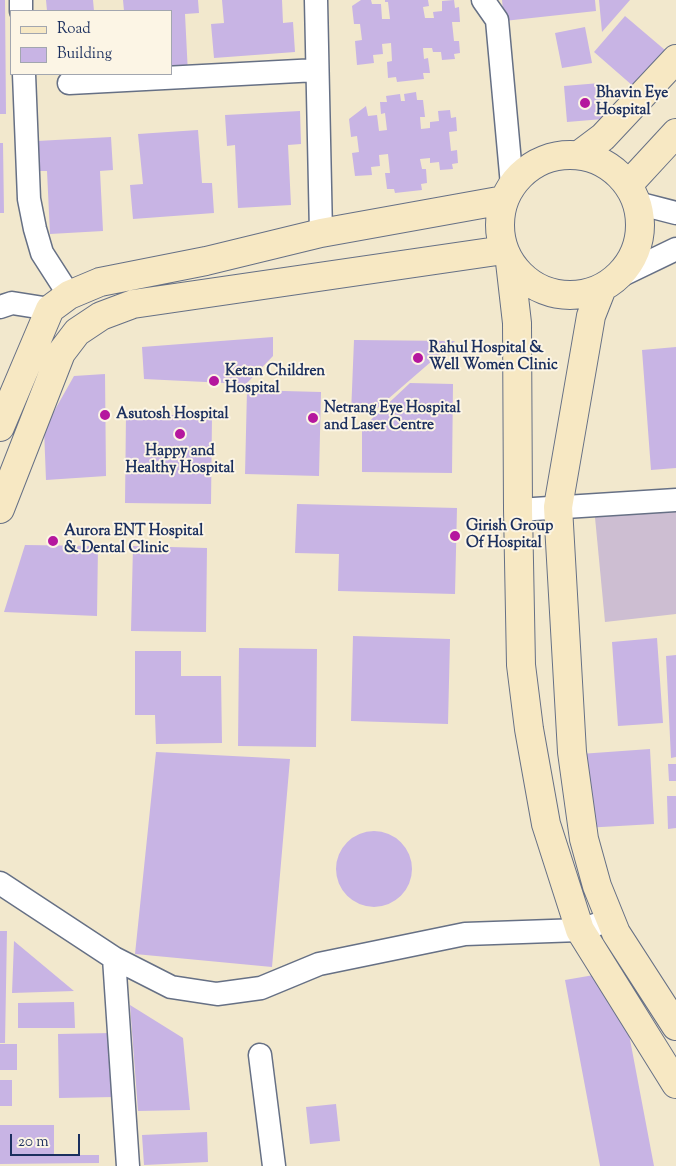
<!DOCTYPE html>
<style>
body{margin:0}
#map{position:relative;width:676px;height:1166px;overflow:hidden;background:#f2e8cd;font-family:"Sorts Mill Goudy",serif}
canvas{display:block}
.legend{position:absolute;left:10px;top:10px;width:162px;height:65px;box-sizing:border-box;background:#fcf5e5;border:1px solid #a2a6af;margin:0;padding:6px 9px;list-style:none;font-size:15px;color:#1b2f5e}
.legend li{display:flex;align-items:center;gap:10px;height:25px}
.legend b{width:25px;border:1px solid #a2a6af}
.scale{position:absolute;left:10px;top:1134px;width:70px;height:22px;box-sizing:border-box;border:2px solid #1b2f5e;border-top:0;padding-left:6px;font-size:15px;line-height:18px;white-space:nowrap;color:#1b2f5e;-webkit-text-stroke:4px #fcf5e5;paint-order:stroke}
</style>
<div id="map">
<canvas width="676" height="1166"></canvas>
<ul class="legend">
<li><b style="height:6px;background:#f7e8c3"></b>Road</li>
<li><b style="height:14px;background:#c8b4e4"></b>Building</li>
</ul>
<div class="scale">20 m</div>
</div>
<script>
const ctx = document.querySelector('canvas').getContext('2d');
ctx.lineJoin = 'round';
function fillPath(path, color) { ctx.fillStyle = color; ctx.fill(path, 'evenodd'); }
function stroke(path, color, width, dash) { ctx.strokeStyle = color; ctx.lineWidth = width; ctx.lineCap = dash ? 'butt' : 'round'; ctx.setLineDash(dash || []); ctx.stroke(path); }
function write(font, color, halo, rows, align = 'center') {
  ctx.font = font + ' "Sorts Mill Goudy",serif'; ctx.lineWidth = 4; ctx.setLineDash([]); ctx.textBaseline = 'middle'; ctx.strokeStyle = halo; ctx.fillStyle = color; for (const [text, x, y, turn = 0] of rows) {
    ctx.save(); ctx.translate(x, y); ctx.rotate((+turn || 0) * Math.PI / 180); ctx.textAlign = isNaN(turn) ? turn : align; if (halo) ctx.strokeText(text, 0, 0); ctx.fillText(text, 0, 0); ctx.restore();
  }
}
fillPath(new Path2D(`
 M 676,503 L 676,614 L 605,622 L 594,507 Z`), '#cdbed2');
fillPath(new Path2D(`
 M 0,0 L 5,0 L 6,114 L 0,114 Z
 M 46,0 L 93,0 L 94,11 L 47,11 Z
 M 123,0 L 198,0 L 199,13 L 185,14 L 188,74 L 171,75 L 171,11 L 124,11 Z
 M 222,0 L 282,0 L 283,23 L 293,22 L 295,52 L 214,58 L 211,24 L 224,23 Z
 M 361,0 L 371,0 L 372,4 L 381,4 L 382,19 L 390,19 L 388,2 L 385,2 L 385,0 L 428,0 L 429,6 L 423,7 L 425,18 L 434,18 L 433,12 L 442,11 L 442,1 L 454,0 L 455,8 L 459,7 L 460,22 L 452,22 L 454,41 L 459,41 L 460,53 L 454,54 L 455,59 L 442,60 L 441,52 L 433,52 L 432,48 L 423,48 L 424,59 L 428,58 L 430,73 L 423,73 L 424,79 L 397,82 L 396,77 L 388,78 L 387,62 L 392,61 L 391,43 L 382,44 L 383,54 L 373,55 L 374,63 L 357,65 L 355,41 L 362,40 L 360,24 L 354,24 L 352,6 Z
 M 502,0 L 595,0 L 596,11 L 504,21 Z
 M 599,0 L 630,0 L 602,32 Z
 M 625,16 L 672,56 L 641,93 L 594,52 Z
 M 585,27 L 592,63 L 562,68 L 555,33 Z
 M 600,83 L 603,119 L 567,122 L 564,86 Z
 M 416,92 L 417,100 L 423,100 L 425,117 L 420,117 L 421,129 L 430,128 L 430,122 L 439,121 L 438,111 L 450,110 L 451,118 L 456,117 L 457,131 L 449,132 L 451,151 L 457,150 L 458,163 L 452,164 L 453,169 L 440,170 L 439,162 L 430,163 L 430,158 L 420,159 L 422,169 L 426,169 L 427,183 L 421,184 L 422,190 L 395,193 L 394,189 L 387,189 L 385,173 L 390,173 L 388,154 L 379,155 L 380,166 L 371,167 L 372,175 L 355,176 L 352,153 L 359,152 L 357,136 L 351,137 L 349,119 L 366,106 L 368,116 L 377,115 L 379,131 L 387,130 L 385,113 L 381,114 L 380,102 L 387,102 L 386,96 L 400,94 L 401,101 L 405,101 L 404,94 Z
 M 300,111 L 301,144 L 288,145 L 291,205 L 238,208 L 235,145 L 227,146 L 225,115 Z
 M 198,130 L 202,183 L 212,183 L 214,213 L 133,219 L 130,185 L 143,184 L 138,134 Z
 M 111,137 L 113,170 L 100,171 L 103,231 L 50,234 L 47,171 L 38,171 L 37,141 Z
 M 0,143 L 3,143 L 4,213 L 0,213 Z
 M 273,337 L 273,356 L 246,384 L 144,379 L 142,347 Z
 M 354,340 L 455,341 L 373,412 L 351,414 Z
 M 676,347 L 676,468 L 651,470 L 642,350 Z
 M 105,374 L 106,476 L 46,480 L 44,429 L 74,376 Z
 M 410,383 L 453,384 L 452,473 L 362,472 L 362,428 Z
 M 247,390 L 321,392 L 319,476 L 245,474 Z
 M 126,414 L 212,416 L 211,504 L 125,503 Z
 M 297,504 L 457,508 L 455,594 L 338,591 L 339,554 L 295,553 Z
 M 25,545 L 98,546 L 97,616 L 4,612 Z
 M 133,546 L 207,548 L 206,632 L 131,631 Z
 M 353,636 L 450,639 L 448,724 L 351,721 Z
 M 657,638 L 663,723 L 618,726 L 612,642 Z
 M 239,648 L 317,649 L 316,747 L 238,746 Z
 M 135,651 L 181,651 L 181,676 L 221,676 L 222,743 L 156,744 L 155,715 L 135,715 Z
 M 676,655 L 676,757 L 671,758 L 666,656 Z
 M 650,749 L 654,824 L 584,828 L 580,754 Z
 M 156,752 L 290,759 L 272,967 L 135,954 Z
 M 668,764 L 676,764 L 676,781 L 669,781 Z
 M 667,796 L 676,796 L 676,828 L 668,829 Z
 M336 869a38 38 0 1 1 76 0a38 38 0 1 1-76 0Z
 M 0,931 L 7,931 L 5,1043 L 0,1043 Z
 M 14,941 L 74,991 L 12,993 Z
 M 617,971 L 654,1166 L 600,1166 L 565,980 Z
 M 74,1002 L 75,1028 L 18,1028 L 18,1003 Z
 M 130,1005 L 183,1038 L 190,1110 L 138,1111 Z
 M 112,1033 L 114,1097 L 59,1098 L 58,1034 Z
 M 0,1044 L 17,1044 L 17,1070 L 0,1070 Z
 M 0,1080 L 12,1080 L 12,1106 L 0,1106 Z
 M 336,1104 L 340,1141 L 310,1144 L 306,1107 Z
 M 0,1125 L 54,1125 L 54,1155 L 99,1155 L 99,1163 L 0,1164 Z
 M 207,1132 L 208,1162 L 144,1165 L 142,1135 Z`), '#c8b4e4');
const street = new Path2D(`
 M 21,0 L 21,11
 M 316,0 L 321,233
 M 483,0 L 497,20 L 512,185
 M 24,74 L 29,199 L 35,229 L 42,253 L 69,295
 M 69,83 L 317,70
 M 637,203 L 676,213
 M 618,277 L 676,249
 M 0,307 L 12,303 L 50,309
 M 518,510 L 676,500
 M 0,883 L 114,958 L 171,987 L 217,994 L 261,988 L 319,964 L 465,934 L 580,930 L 610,920
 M 114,958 L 128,1166
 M 260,1055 L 274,1166`);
const secondary = new Path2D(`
 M500 225a70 70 0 1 1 140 0a70 70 0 1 1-140 0Z
 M 579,155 L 603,137 L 676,59
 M 628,185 L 676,133
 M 510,262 L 517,323 L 518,510 L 521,665 L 529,729 L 546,824 L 580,930 L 676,1084
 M 602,288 L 591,316 L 558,507 L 572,752 L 584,839 L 597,886 L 616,933 L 676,1026
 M 0,427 L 50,309 L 69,295 L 100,282 L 206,261 L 321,233 L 504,200
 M 0,509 L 61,353 L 77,332 L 101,316 L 133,304 L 504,250`);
stroke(street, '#667085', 25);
stroke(secondary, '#667085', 30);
stroke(street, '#fff', 22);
stroke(secondary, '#f7e8c3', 28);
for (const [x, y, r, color] of [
 [585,103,6,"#b5179e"],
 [418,358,6,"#b5179e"],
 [214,381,6,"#b5179e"],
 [105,415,6,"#b5179e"],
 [313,418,6,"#b5179e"],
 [180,434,6,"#b5179e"],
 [455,536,6,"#b5179e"],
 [53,541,6,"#b5179e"]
]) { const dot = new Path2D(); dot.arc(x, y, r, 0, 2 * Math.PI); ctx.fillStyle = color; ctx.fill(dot); stroke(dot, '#fcf5e5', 2); }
write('bold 15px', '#1b2f5e', '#fcf5e5', [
 ["Bhavin Eye",596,94],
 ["Hospital",596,111],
 ["Rahul Hospital &",429,349],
 ["Well Women Clinic",429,366],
 ["Ketan Children",225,372],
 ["Hospital",225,389],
 ["Netrang Eye Hospital",324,409],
 ["and Laser Centre",324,426],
 ["Asutosh Hospital",116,415],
 ["Happy and",180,452,"center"],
 ["Healthy Hospital",180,469,"center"],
 ["Girish Group",466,527],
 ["Of Hospital",466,544],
 ["Aurora ENT Hospital",64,532],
 ["& Dental Clinic",64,549]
], 'left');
</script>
